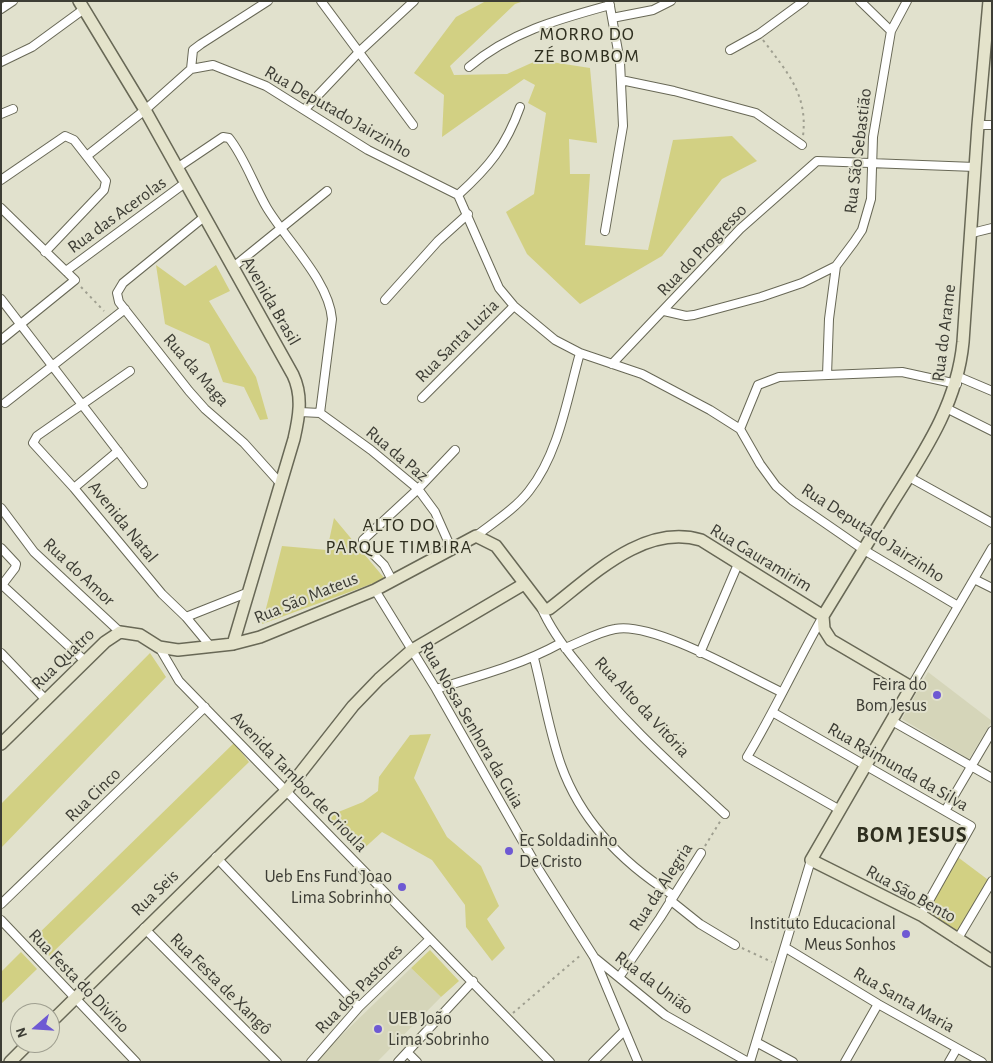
<!DOCTYPE html>
<meta charset="utf-8">
<style>
body{margin:0}
#map{position:relative;width:993px;height:1063px;overflow:hidden;background:#e1e1cd;font-family:"Alegreya Sans",sans-serif}
canvas{display:block}
.frame{position:absolute;inset:0;border:2px solid #3d3d35;pointer-events:none}
.north{position:absolute;left:10px;top:1003px;width:50px;height:50px;box-sizing:border-box;background:#e1e1cd;border:1px solid #9f9f90;border-radius:50%;rotate:251deg;font-size:14px;font-weight:700;line-height:20px;text-align:center;color:#3d3d35}
.north::after{content:'';display:block;margin:auto;width:18px;height:22px;background:#6e59d3;clip-path:polygon(50% 0,100% 100%,50% 72%,0 100%)}
</style>
<div id="map">
<canvas width="993" height="1063"></canvas>
<div class="frame"></div>
<div class="north">N</div>
</div>
<script>
const ctx = document.querySelector('canvas').getContext('2d');
ctx.lineJoin = 'round';
function fillPath(path, color) { ctx.fillStyle = color; ctx.fill(path, 'evenodd'); }
function stroke(path, color, width, dash) { ctx.strokeStyle = color; ctx.lineWidth = width; ctx.lineCap = dash ? 'butt' : 'round'; ctx.setLineDash(dash || []); ctx.stroke(path); }
function write(font, color, halo, rows, align = 'center') {
  ctx.font = font + ' "Alegreya Sans",sans-serif'; ctx.lineWidth = 4; ctx.setLineDash([]); ctx.textBaseline = 'middle'; ctx.strokeStyle = halo; ctx.fillStyle = color; for (const [text, x, y, turn = 0] of rows) {
    ctx.save(); ctx.translate(x, y); ctx.rotate((+turn || 0) * Math.PI / 180); ctx.textAlign = isNaN(turn) ? turn : align; if (halo) ctx.strokeText(text, 0, 0); ctx.fillText(text, 0, 0); ctx.restore();
  }
}
fillPath(new Path2D(`
 M 928,672 L 992,721 L 969,759 L 902,719 Z
 M 411,968 L 441,997 L 377,1062 L 314,1062 Z`), '#d5d5b9');
fillPath(new Path2D(`
 M 486,1 L 524,1 L 515,4 L 450,66 L 454,75 L 507,74 L 538,60 L 590,68 L 597,143 L 569,139 L 570,174 L 590,174 L 585,245 L 648,250 L 673,140 L 732,136 L 757,161 L 722,179 L 662,256 L 580,304 L 527,254 L 506,212 L 534,194 L 546,113 L 528,103 L 535,85 L 524,79 L 442,137 L 444,95 L 414,73 L 456,17 Z
 M 156,265 L 185,286 L 216,265 L 230,291 L 209,301 L 256,377 L 268,419 L 260,420 L 244,387 L 223,382 L 209,344 L 165,324 Z
 M 334,518 L 385,579 L 262,624 L 282,546 L 327,550 Z
 M 150,653 L 166,677 L 1,848 L 1,804 Z
 M 431,734 L 414,778 L 447,837 L 481,866 L 499,906 L 487,919 L 505,948 L 492,961 L 466,927 L 465,905 L 432,860 L 382,832 L 360,852 L 326,817 L 363,802 L 378,791 L 379,777 L 410,735 Z
 M 234,743 L 249,762 L 49,956 L 33,939 Z
 M 955,855 L 991,882 L 957,940 L 921,915 Z
 M 430,950 L 459,981 L 441,997 L 411,968 Z
 M 21,952 L 37,969 L 1,1004 L 1,972 Z`), '#d2d083');
const street = new Path2D(`
 M 321,1 L 413,125
 M 860,1 L 891,31
 M 1,9 L 13,1
 M 612,18 L 653,10 L 671,1
 M 730,50 L 759,34 L 804,1
 M 1,62 L 32,47 L 84,9
 M 469,67 C 510,32 559,19 610,5
 M 191,69 L 193,50 L 201,44 L 268,1
 M 621,80 L 674,91 L 756,113 L 802,145
 M 305,109 L 360,51 L 414,1
 M 1,114 L 13,109
 M 978,125 L 992,125
 M 88,155 L 145,110 L 191,69 L 213,65 L 266,86 L 368,150 L 458,195 L 499,288 L 514,306 L 555,340 L 580,353 L 642,374 L 710,410 L 740,429 L 760,464 L 776,486 L 793,501 L 864,550 L 958,606
 M 177,168 L 223,137 L 229,138 C 245,158 254,186 267,208 C 287,241 329,281 332,319 L 320,413
 M 1,180 L 65,136 L 74,140 L 106,181 L 104,190 L 45,252
 M 458,195 C 489,167 506,146 520,107
 M 1,208 L 75,280 L 1,340
 M 204,217 L 123,283 L 117,293 L 119,302 L 189,391 L 205,409 L 244,443 L 280,483
 M 605,231 L 623,126 L 620,62 L 609,1
 M 972,233 L 992,228
 M 232,268 L 327,191
 M 66,271 L 185,183
 M 1,299 L 143,484
 M 385,300 L 438,241 L 468,214
 M 664,311 L 686,316 L 694,315 L 761,297 L 802,283 L 836,266 L 854,242 L 862,230 L 871,199 L 873,137 L 891,31 L 907,1
 M 612,364 L 740,229 L 817,161 L 975,167
 M 130,371 L 37,436 L 33,443 L 74,488 L 162,594 L 186,617 L 249,592
 M 827,375 L 829,319 L 836,266
 M 959,377 L 992,391
 M 422,398 L 514,306
 M 5,403 L 125,309
 M 948,409 L 992,431
 M 300,412 L 320,413 L 371,450 L 418,489 L 435,512 L 451,548
 M 740,429 L 758,385 L 779,377 L 902,372 L 957,384
 M 909,477 L 992,523
 M 74,488 L 118,451
 M 1,508 L 34,552 L 120,632
 M 476,536 C 494,522 515,509 529,491 C 559,453 567,399 580,353
 M 1,548 L 16,564 L 15,568 L 2,585
 M 974,579 L 992,588
 M 392,580 L 384,565 L 365,546 L 363,540 L 418,489 L 455,450
 M 1,584 L 85,661
 M 375,590 L 436,689 L 539,870 L 594,957 L 638,1062
 M 541,607 C 550,628 563,646 578,664 C 621,720 673,766 725,814
 M 186,617 L 211,647
 M 822,618 C 796,664 774,712 747,757 L 840,810
 M 159,647 L 179,681 L 550,1062
 M 565,648 C 581,642 598,632 615,629 C 653,621 745,675 781,692
 M 1,653 L 46,700
 M 700,653 L 738,564
 M 534,658 C 543,693 549,731 561,765 C 581,821 624,864 673,895
 M 911,687 L 992,548
 M 436,689 C 479,676 521,665 561,643
 M 774,713 L 971,826 L 921,915
 M 892,721 L 992,778
 M 945,811 L 992,731
 M 216,857 L 359,1007
 M 670,900 L 700,924 L 735,945
 M 1,904 L 205,707
 M 1,920 L 136,1062
 M 144,928 L 277,1062
 M 957,940 L 992,881
 M 786,948 L 878,1004 L 982,1062
 M 595,958 L 665,1015 L 748,1062
 M 620,976 L 660,918 L 701,853
 M 756,1042 L 793,1062
 M 408,1053 L 417,1062
 M 311,1062 L 359,1007 L 430,939
 M 398,1062 L 473,981
 M 593,1062 L 624,1031
 M 750,1062 L 811,860
 M 845,1062 L 878,1004
 M 949,1062 L 957,1048`);
const secondary = new Path2D(`
 M 79,1 L 145,110 L 293,375 C 303,396 299,417 294,439 L 233,644
 M 823,616 C 845,580 867,544 889,508 C 922,455 957,406 963,342 L 978,125 L 989,1
 M 823,616 L 824,629 L 831,640 L 911,687 L 811,860 L 921,915 L 992,961
 M 1,744 L 105,642 L 120,632 L 140,635 L 159,647 L 178,650 L 233,644 L 260,637 L 375,590 L 476,536 L 496,546 L 544,609 L 549,609 C 591,577 643,523 701,540 L 823,616
 M 50,1023 L 287,790 L 353,706 L 379,679 L 412,650 L 524,584
 M 10,1062 L 29,1043`);
stroke(street, '#686856', 10);
stroke(secondary, '#686856', 14);
stroke(new Path2D(`
 M 763,40 C 787,72 808,94 803,136
 M 81,287 L 104,311
 M 705,846 L 721,820
 M 742,948 L 772,962
 M 513,1013 L 582,954`), '#9f9f90', 2, [2.5, 4]);
stroke(street, '#fff', 8);
stroke(secondary, '#e4e3cb', 11);
for (const [x, y, r, color] of [
 [937,695,5,"#6e59d3"],
 [509,851,5,"#6e59d3"],
 [402,887,5,"#6e59d3"],
 [906,934,5,"#6e59d3"],
 [378,1029,5,"#6e59d3"]
]) { const dot = new Path2D(); dot.arc(x, y, r, 0, 2 * Math.PI); ctx.fillStyle = color; ctx.fill(dot); stroke(dot, '#e1e1cd', 2); }
write('18px', '#3d3d35', '#e1e1cd', [
 ["Rua Deputado Jairzinho",338,112,30],
 ["Rua São Sebastião",858,151,-83],
 ["Rua das Acerolas",117,215,-36],
 ["Rua do Progresso",702,250,-46],
 ["Avenida Brasil",271,301,60],
 ["Rua do Arame",944,333,-83],
 ["Rua Santa Luzia",457,341,-45],
 ["Rua da Maga",196,370,49],
 ["Rua da Paz",397,454,40],
 ["Avenida Natal",123,522,51],
 ["Rua Deputado Jairzinho",873,533,33],
 ["Rua Gauramirim",761,558,31],
 ["Rua do Amor",79,572,43],
 ["Rua São Mateus",306,598,-22],
 ["Rua Quatro",63,659,-44],
 ["Rua Alto da Vitória",642,707,47],
 ["Rua Nossa Senhora da Guia",472,725,60],
 ["Rua Raimunda da Silva",898,767,30],
 ["Avenida Tambor de Crioula",299,782,46],
 ["Rua Cinco",93,795,-44],
 ["Rua da Alegria",661,887,-57],
 ["Rua Seis",155,893,-44],
 ["Rua São Bento",911,894,29],
 ["Rua Festa do Divino",79,981,46],
 ["Rua da União",654,983,37],
 ["Rua Festa de Xangô",221,984,45],
 ["Rua dos Pastores",359,989,-46],
 ["Rua Santa Maria",904,1000,30]
]);
write('18px', '#3d3d35', '#e1e1cd', [
 ["Feira do",927,685],
 ["Bom Jesus",927,706],
 ["Ec Soldadinho",519,841,"left"],
 ["De Cristo",519,862,"left"],
 ["Ueb Ens Fund Joao",392,877],
 ["Lima Sobrinho",392,898],
 ["Instituto Educacional",896,924],
 ["Meus Sonhos",896,945],
 ["UEB João",388,1019,"left"],
 ["Lima Sobrinho",388,1040,"left"]
], 'right');
ctx.letterSpacing = '1px';
write('19px', '#2f2f1f', '#e1e1cd', [
 ["MORRO DO",587,34],
 ["ZÉ BOMBOM",587,56],
 ["ALTO DO",399,525],
 ["PARQUE TIMBIRA",399,547]
]);
ctx.letterSpacing = '0px';
ctx.letterSpacing = '1px';
write('bold 22px', '#2f2f1f', '#e1e1cd', [
 ["BOM JESUS",912,835]
]);
ctx.letterSpacing = '0px';
</script>
